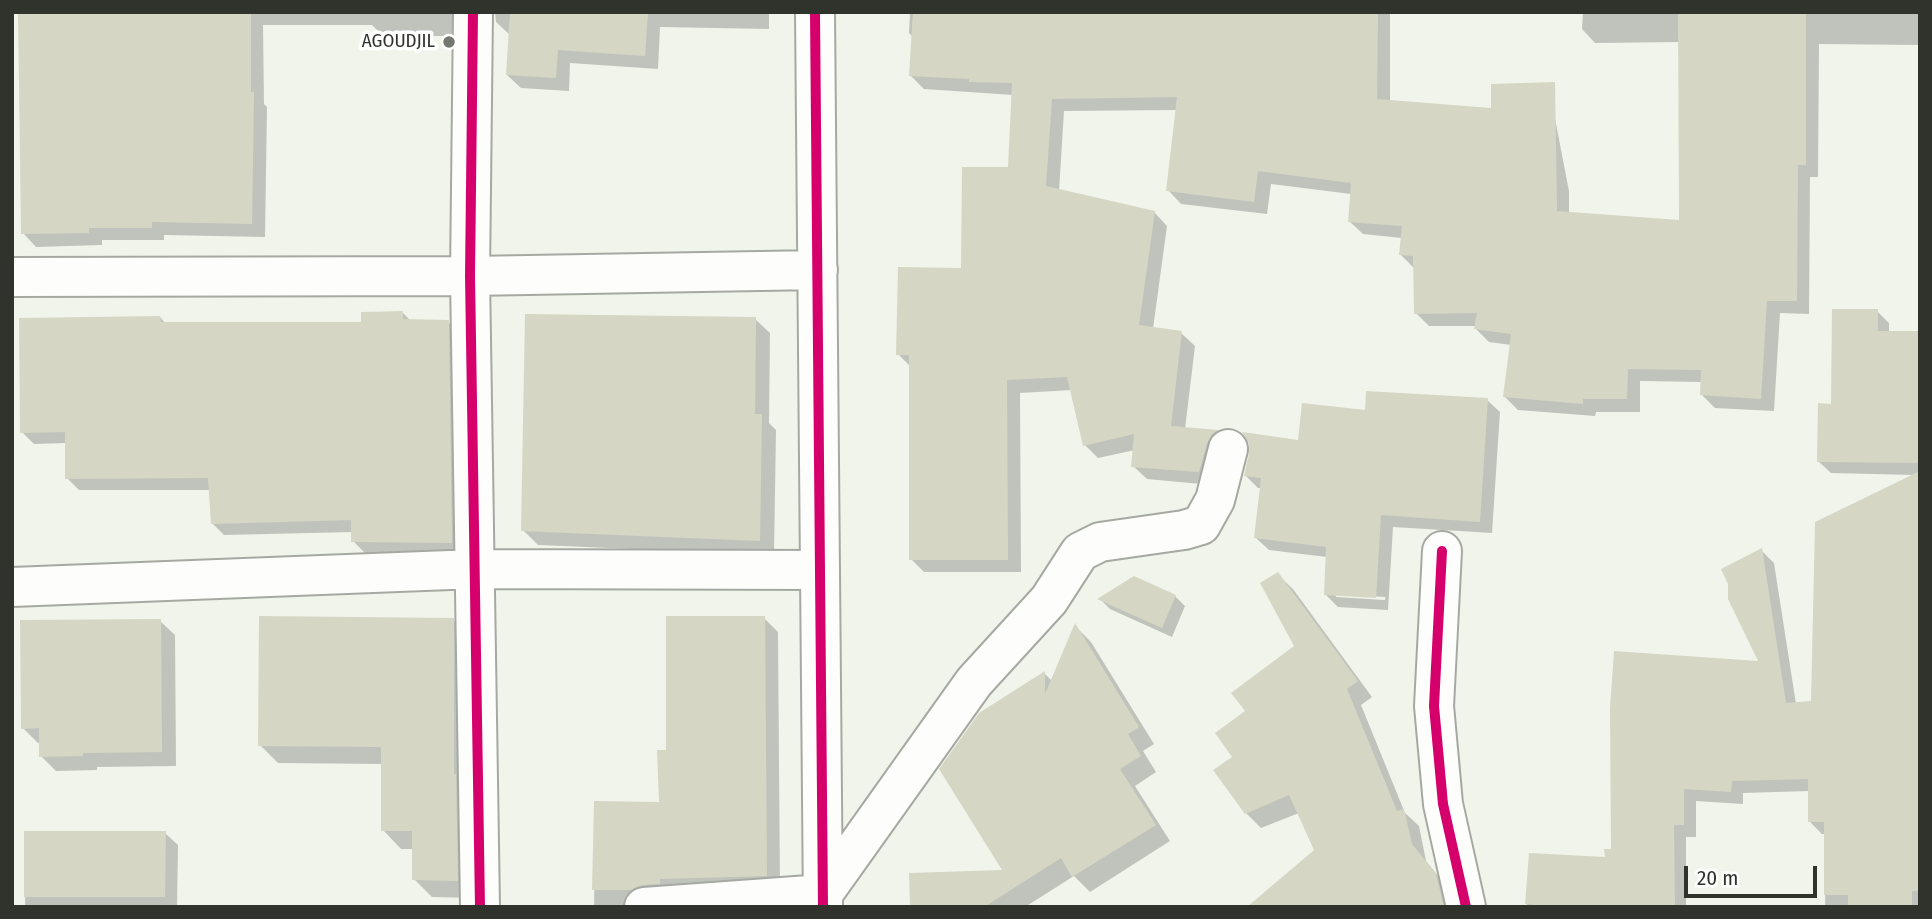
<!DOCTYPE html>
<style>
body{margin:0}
#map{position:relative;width:1932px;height:919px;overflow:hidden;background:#f0f4ea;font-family:"Fira Sans Condensed",sans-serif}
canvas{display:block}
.frame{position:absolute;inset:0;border:14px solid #30332c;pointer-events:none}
.scale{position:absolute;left:1684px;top:866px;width:133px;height:32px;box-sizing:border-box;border:4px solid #30332c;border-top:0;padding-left:9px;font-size:21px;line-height:24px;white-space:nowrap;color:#30332c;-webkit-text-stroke:5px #fff;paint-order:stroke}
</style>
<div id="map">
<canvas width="1932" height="919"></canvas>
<div class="frame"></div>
<div class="scale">20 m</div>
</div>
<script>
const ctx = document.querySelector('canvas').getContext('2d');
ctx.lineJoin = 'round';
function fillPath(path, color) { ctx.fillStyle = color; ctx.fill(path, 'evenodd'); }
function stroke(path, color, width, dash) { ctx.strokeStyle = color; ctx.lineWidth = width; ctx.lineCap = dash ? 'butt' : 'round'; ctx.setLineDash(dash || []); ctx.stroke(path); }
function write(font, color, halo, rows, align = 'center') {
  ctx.font = font + ' "Fira Sans Condensed",sans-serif'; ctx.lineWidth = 7; ctx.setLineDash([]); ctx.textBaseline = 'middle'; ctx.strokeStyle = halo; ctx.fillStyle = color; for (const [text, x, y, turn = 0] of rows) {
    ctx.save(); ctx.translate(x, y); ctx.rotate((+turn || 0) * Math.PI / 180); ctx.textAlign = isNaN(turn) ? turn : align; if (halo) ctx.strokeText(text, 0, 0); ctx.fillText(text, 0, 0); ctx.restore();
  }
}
fillPath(new Path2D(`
 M 20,12 L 469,12 L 464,36 L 383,36 L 372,25 L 263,25 L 264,104 L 267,107 L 265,237 L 164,235 L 164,240 L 102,240 L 102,245 L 36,247 L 23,233 Z
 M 495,12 L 769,12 L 769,29 L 660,27 L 658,69 L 570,63 L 569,91 L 521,88 L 507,75 L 510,35 L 496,22 Z
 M 910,12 L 1390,12 L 1390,101 L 1493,110 L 1551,98 L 1569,191 L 1569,213 L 1681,222 L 1680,42 L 1595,43 L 1582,29 L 1583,12 L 1920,12 L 1920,45 L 1819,44 L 1818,177 L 1810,177 L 1809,314 L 1780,313 L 1774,411 L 1715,408 L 1701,394 L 1702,382 L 1640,381 L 1640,412 L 1596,412 L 1595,416 L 1518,410 L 1505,397 L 1511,345 L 1489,342 L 1476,329 L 1477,326 L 1429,326 L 1416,313 L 1415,269 L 1401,255 L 1402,238 L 1363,234 L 1349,221 L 1351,194 L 1271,184 L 1267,214 L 1181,204 L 1168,190 L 1178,110 L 1064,111 L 1059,191 L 1154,212 L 1167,226 L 1153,329 L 1181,333 L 1195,346 L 1185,429 L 1218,431 L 1230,444 L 1212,485 L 1147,479 L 1133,466 L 1135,450 L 1098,458 L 1085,445 L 1072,390 L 1020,393 L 1021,572 L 924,572 L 911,559 L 911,367 L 898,354 L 963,270 L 1009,169 L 1013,95 L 924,89 L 911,76 L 913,37 L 909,33 Z
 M 1877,311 L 1889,323 L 1889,333 L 1920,333 L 1920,907 L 1825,907 L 1826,834 L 1822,834 L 1810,822 L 1810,791 L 1743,793 L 1743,804 L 1696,801 L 1696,837 L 1686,837 L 1686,907 L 1527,907 L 1530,855 L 1606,859 L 1761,663 L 1762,551 L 1774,563 L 1796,704 L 1813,703 L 1915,475 L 1831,473 L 1818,461 L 1833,405 Z
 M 403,313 L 411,321 L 448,322 L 460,334 L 464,554 L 365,553 L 353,541 L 353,532 L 224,535 L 212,523 L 211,490 L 79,490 L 67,478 L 66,443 L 34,444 L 22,432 L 160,317 L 166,324 L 363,324 Z
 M 755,319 L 770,333 L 769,423 L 776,430 L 774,555 L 538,545 L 523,530 Z
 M 1487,400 L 1500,412 L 1492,533 L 1393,527 L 1388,610 L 1338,607 L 1325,594 L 1327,557 L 1269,550 L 1256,538 L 1262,488 L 1258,488 L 1246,476 L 1300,442 L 1366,412 ZM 1336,594 L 1385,597 L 1385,600 L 1336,597 Z
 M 1277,574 L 1293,589 L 1372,697 L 1361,705 L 1405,813 L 1419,826 L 1426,861 L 1451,892 L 1455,907 L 1250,907 L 1316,851 L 1299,813 L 1261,828 L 1246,813 L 1234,757 L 1247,711 L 1296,647 Z
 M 1175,596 L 1185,606 L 1172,637 L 1110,609 L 1100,599 Z
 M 764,618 L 778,632 L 780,890 L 642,907 L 594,907 L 596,803 L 660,804 L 668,752 Z
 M 453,620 L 471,638 L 475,898 L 432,897 L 414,879 L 414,849 L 401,849 L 383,830 L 383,764 L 278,763 L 260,745 Z
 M 160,621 L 175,635 L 176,766 L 97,767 L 97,770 L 56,771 L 41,756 L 41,742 L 38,743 L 23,728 Z
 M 1076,627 L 1091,642 L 1154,744 L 1143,751 L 1156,772 L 1135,786 L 1170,841 L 1090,892 L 1074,876 L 1025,907 L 912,907 L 1006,872 L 1044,673 L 1052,681 Z
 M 26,832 L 165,833 L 178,845 L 177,907 L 25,907 Z`), '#0003');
fillPath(new Path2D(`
 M 18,12 L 251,12 L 251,92 L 254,92 L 252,224 L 152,222 L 152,228 L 89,228 L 89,233 L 21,234 Z
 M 510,12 L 648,12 L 645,56 L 558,50 L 556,78 L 506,75 Z
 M 913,12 L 1378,12 L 1377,99 L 1491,108 L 1491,84 L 1555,82 L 1557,211 L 1679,220 L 1678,12 L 1806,12 L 1806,165 L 1798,165 L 1797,301 L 1767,301 L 1761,399 L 1700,395 L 1701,370 L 1628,369 L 1627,399 L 1583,399 L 1583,404 L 1503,397 L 1511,334 L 1474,329 L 1477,313 L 1414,314 L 1413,256 L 1399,255 L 1402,226 L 1348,222 L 1351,183 L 1258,171 L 1254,202 L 1166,191 L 1177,97 L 1052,99 L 1046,186 L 1155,211 L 1139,325 L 1182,331 L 1171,426 L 1219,430 L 1212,434 L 1207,443 L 1199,472 L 1131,467 L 1134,434 L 1083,446 L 1067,377 L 1007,380 L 1008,560 L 909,560 L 909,355 L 896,355 L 898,267 L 961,268 L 962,167 L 1008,167 L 1012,83 L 969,82 L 969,79 L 909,76 Z
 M 1832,309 L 1878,309 L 1878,331 L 1920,331 L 1920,463 L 1817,462 L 1818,403 L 1831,404 Z
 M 403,311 L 403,319 L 449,320 L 452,543 L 351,542 L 351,520 L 211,524 L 208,478 L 65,479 L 65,432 L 20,433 L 19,318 L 160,316 L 161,322 L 361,322 L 361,312 Z
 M 525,314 L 756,317 L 755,414 L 762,414 L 760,541 L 521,531 Z
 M 1366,391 L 1488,398 L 1480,522 L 1381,515 L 1376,598 L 1324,595 L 1326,547 L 1254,538 L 1261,478 L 1244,476 L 1249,454 L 1249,444 L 1242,432 L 1298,440 L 1302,403 L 1365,410 Z
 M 1920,471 L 1920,891 L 1912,891 L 1912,907 L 1848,907 L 1848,895 L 1824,895 L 1824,822 L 1808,822 L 1808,779 L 1732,781 L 1731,792 L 1684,789 L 1684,825 L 1674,825 L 1675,907 L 1556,907 L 1525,904 L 1529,853 L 1605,857 L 1604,849 L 1611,849 L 1610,708 L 1614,651 L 1758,661 L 1728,599 L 1728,584 L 1721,569 L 1762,548 L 1786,703 L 1811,701 L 1815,522 Z
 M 1278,572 L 1358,681 L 1347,689 L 1397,811 L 1404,809 L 1412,844 L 1436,874 L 1444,907 L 1247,907 L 1314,850 L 1289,795 L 1245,814 L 1213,770 L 1232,757 L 1215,733 L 1245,711 L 1231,693 L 1294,646 L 1260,583 Z
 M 1134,576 L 1176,595 L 1162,628 L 1097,599 Z
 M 259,616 L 454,618 L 454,774 L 456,774 L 458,881 L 412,880 L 412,831 L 381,831 L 381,747 L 258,746 Z
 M 666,616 L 765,616 L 767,876 L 660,879 L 660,884 L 642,885 L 630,890 L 592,890 L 594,801 L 659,802 L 657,750 L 666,750 Z
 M 161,619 L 162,752 L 83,753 L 83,756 L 39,757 L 39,728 L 21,729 L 20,620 Z
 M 1075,623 L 1139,727 L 1128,734 L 1141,756 L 1120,769 L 1156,825 L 1072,877 L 1061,858 L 984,907 L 910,907 L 909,873 L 1002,870 L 939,769 L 979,713 L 1045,671 L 1045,694 Z
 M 24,831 L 166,831 L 165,897 L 24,897 Z`), '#d6d6c4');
const minor = new Path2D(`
 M 473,12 L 470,276 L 480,907
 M 815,12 L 823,907
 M 12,277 L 470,276 L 818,270
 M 1442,551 L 1434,706 L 1443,804 L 1466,907
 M 12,587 L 476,569 L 819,570
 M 644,907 L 823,894 L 974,682 L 1049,600 L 1080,552 L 1100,542 L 1184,530 L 1201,525 L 1215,500 L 1228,449`);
stroke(minor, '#a6a9a2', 42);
stroke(minor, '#fdfdfc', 38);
stroke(new Path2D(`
 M 473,12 L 470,276 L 480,907
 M 815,12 L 823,907
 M 1442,551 L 1434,706 L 1443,804 L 1466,907`), '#d6006c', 10);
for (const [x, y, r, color] of [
 [449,42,7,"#73776e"]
]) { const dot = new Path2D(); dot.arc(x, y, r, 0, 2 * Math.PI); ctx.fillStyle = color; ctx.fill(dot); stroke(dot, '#fff', 2.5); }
write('19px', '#30332c', '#fff', [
 ["AGOUDJIL",435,42]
], 'right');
</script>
